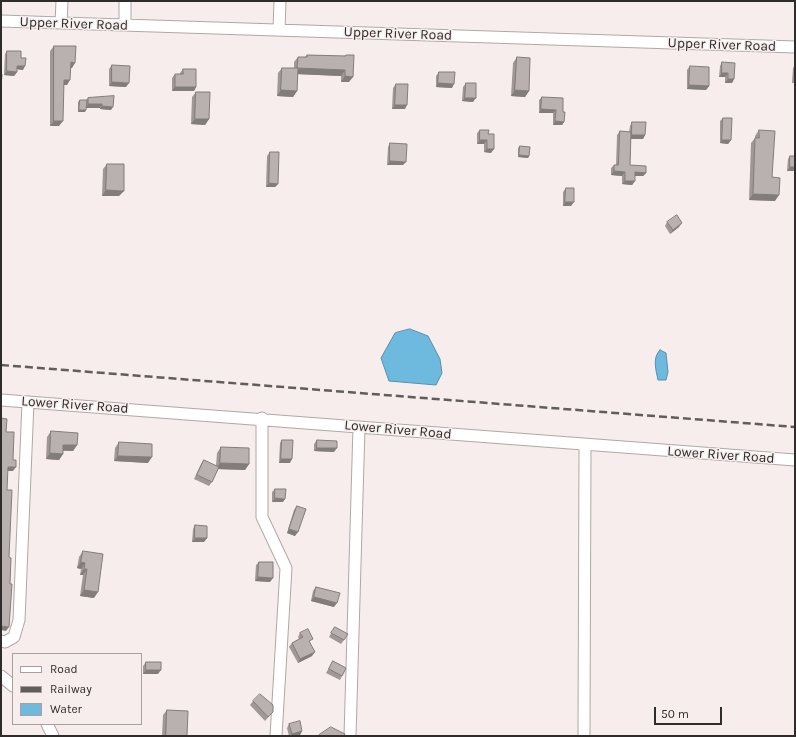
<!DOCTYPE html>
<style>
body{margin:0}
#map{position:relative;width:796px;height:737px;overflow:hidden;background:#f6edec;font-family:Karla,sans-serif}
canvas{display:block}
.frame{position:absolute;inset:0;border:2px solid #2f2c2c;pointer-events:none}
.legend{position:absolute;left:12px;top:653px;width:130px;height:72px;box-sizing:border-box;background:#f6edec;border:1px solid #a6a09f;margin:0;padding:5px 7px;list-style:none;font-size:12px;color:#2f2c2c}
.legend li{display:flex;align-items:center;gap:8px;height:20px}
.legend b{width:20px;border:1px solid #a6a09f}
.scale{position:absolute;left:654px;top:707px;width:68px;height:18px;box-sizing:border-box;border:2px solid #2f2c2c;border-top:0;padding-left:5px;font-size:12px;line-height:14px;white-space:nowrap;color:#2f2c2c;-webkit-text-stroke:3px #f6edec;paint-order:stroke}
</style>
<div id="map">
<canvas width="796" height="737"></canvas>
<div class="frame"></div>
<ul class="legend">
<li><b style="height:5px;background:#fff"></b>Road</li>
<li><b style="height:5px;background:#615d5c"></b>Railway</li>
<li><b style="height:11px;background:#6ebadf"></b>Water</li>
</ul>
<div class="scale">50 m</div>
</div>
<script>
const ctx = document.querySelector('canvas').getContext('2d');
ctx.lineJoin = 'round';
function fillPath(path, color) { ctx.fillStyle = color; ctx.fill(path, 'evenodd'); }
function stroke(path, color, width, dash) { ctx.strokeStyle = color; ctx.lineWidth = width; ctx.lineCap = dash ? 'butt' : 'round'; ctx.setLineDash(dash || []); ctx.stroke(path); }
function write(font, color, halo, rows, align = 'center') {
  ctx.font = font + ' Karla,sans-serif'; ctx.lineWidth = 3; ctx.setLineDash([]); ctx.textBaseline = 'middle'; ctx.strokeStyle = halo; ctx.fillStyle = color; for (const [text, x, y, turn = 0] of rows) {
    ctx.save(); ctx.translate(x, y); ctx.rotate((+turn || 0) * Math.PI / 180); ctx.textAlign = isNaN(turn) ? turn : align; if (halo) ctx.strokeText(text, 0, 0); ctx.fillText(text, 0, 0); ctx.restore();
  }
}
const water = new Path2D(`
 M 410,329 L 428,336 L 440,359 L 442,373 L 436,385 L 389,381 L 381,358 L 395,333 Z
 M 660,350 L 666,353 L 668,372 L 666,380 L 658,380 C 656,370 652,358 660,350 Z`);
fillPath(water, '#6ebadf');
stroke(water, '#5b8fa9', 1);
const minor = new Path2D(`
 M 1,21 L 795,47
 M 61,23 L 62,1
 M 125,25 L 125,1
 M 279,30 L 280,1
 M 1,400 L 795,460
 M 262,418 L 262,517 L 286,568 L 276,736
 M 1,641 L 5,642 L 14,637 L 19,620 L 28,402
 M 1,676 L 13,686
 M 47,724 L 53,736
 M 350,736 L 359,427
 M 584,736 L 585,445`);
stroke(minor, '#b0a8a7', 13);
stroke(minor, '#fff', 11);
stroke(new Path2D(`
 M 1,365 L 795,427`), '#615d5c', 2.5, [8, 4]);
fillPath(new Path2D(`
 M 54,46 L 72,68 L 71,68 L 67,85 L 64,85 L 59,126 L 50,126 L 50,51 Z
 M 7,51 L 21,58 L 23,70 L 17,69 L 17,72 L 14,76 L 4,75 L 5,54 Z
 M 307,55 L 344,56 L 346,55 L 349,82 L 341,82 L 341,76 L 298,74 L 297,91 L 293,97 L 277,96 L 278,73 L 282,68 L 294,68 L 294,62 L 298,57 L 305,57 Z
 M 517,57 L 529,91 L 525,97 L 511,96 L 513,63 Z
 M 722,62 L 734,79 L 732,83 L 725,83 L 725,77 L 719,77 L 720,66 Z
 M 112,65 L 126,87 L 109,86 L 109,69 Z
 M 795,65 L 795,83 L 792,83 L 793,68 Z
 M 690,66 L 709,86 L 706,90 L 687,89 L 687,70 Z
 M 183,69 L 196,87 L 194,91 L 172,91 L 172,78 L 175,74 L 180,74 L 180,73 Z
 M 439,72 L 452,88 L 436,87 L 436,76 Z
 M 466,83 L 473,102 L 462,101 L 463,87 Z
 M 396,84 L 405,109 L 392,109 L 393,88 Z
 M 196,92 L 209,119 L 205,125 L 191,124 L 192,97 Z
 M 114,96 L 111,110 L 100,109 L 100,108 L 86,108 L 85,112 L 78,112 L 78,102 L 80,100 L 86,100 L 88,98 Z
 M 542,97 L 563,112 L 564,122 L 562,125 L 553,125 L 553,113 L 539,113 L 539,100 Z
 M 723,118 L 731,140 L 728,144 L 720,143 L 720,121 Z
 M 632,122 L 645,135 L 643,139 L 631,139 L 630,165 L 646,173 L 643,176 L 635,176 L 635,181 L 632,185 L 622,184 L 622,176 L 611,175 L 611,168 L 614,165 L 616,165 L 617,135 L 620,131 L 629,132 L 630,126 Z
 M 480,130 L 488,134 L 491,153 L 484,152 L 484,144 L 477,144 L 477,133 Z
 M 759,130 L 772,177 L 775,201 L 749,200 L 751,143 L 755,138 L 755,136 Z
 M 390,143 L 403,165 L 387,165 L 388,147 Z
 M 520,146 L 529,156 L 528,158 L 518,157 L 518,148 Z
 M 270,152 L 278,184 L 275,187 L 266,187 L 267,156 Z
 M 790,156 L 795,156 L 795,171 L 787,171 L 788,159 Z
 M 107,164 L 119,196 L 102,196 L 103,169 Z
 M 566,188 L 571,206 L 563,206 L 563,192 Z
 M 667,222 L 679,227 L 670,234 L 665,226 Z
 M 51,431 L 77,445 L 73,451 L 63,451 L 63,454 L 59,460 L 46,459 L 47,437 Z
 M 282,440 L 290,463 L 279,463 L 280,443 Z
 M 317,440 L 334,452 L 314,451 L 314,444 Z
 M 119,442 L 148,463 L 114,461 L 115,448 Z
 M 221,447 L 249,464 L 245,470 L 218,469 L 212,482 L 209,486 L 194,479 L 201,464 L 204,460 L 216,466 L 217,453 Z
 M 275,489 L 283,502 L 272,502 L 272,492 Z
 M 297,506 L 295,536 L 287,533 L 294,510 Z
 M 195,525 L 207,538 L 204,542 L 192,542 L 193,529 Z
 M 83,551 L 94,598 L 80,596 L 83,575 L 80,575 L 81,569 L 77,568 L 79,557 Z
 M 259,562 L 270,582 L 255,581 L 256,565 Z
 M 316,587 L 334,607 L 311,601 L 313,591 Z
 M 335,627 L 344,640 L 341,644 L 329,637 Z
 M 300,633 L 310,642 L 312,656 L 298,663 L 289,647 L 292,643 L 299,639 L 298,637 Z
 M 333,661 L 342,676 L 340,680 L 326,673 Z
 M 146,662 L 158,674 L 143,674 L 143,666 Z
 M 253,701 L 273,712 L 265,721 L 250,705 Z
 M 167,710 L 187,736 L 162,736 L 163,715 Z
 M 289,724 L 302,731 L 300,735 L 296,736 L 289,736 L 287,728 Z`), '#9f9897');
fillPath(new Path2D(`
 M 17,1 L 42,1 L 42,2 Z
 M 71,62 L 75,63 L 72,68 L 67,68 Z
 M 17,66 L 25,66 L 23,70 L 15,69 Z
 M 297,68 L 345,70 L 341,76 L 294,74 Z
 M 7,71 L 17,72 L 14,76 L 4,75 Z
 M 722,73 L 728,73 L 725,77 L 719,77 Z
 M 345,76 L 353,77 L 349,82 L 341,82 Z
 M 728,79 L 734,79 L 732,83 L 725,83 Z
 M 64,80 L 70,80 L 67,85 L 61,85 Z
 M 112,82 L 129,83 L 126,87 L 109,86 Z
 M 438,83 L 454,84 L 452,88 L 436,87 Z
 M 689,85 L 709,86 L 706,90 L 687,89 Z
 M 175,87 L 196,87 L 194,91 L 172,91 Z
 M 281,90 L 297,91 L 293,97 L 277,96 Z
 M 515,90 L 529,91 L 525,97 L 511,96 Z
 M 465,98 L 476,98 L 473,102 L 462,101 Z
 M 88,104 L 102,104 L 100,108 L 86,108 Z
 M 395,105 L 407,105 L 405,109 L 392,109 Z
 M 102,106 L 113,107 L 111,110 L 100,109 Z
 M 541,109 L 556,110 L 553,113 L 539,113 Z
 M 79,110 L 86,110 L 85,112 L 78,112 Z
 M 195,119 L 209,119 L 205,125 L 191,124 Z
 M 54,121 L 63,121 L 59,126 L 50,126 Z
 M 555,121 L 564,122 L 562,125 L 553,125 Z
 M 632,135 L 645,135 L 643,139 L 629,139 Z
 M 480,140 L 487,140 L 484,144 L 477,144 Z
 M 722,140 L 731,140 L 728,144 L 720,143 Z
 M 487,149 L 494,149 L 491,153 L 484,152 Z
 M 519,155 L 529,156 L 528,158 L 518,157 Z
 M 390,161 L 406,162 L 403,165 L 387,165 Z
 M 790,167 L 795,167 L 795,171 L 787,171 Z
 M 614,171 L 625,172 L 622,176 L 611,175 Z
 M 635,172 L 646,173 L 643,176 L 632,176 Z
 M 625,181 L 635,181 L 632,185 L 622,184 Z
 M 269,183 L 278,184 L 275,187 L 266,187 Z
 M 106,190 L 124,191 L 119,196 L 102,196 Z
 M 753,194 L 779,195 L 775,201 L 749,200 Z
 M 565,202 L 574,202 L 571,206 L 563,206 Z
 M 682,223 L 679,227 L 670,234 L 673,230 Z
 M 63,445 L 77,445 L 73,451 L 59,450 Z
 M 317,448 L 337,448 L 334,452 L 314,451 Z
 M 50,453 L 63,454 L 59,460 L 46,459 Z
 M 118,456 L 152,457 L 148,463 L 114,461 Z
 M 281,459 L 292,459 L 290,463 L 279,463 Z
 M 220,463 L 249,464 L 245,470 L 216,469 Z
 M 8,467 L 16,467 L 13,471 L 6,471 Z
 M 275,498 L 285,499 L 283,502 L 272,502 Z
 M 289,529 L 298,532 L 295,536 L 287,533 Z
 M 195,538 L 207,538 L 204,542 L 192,542 Z
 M 81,562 L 85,563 L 81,569 L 77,568 Z
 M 84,569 L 87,569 L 83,575 L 80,575 Z
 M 258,577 L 273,578 L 270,582 L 255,581 Z
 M 84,590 L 98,592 L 94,598 L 80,596 Z
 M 314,597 L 337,603 L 334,607 L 311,601 Z
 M 1,626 L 9,627 L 6,631 L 1,630 Z
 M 315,652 L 312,656 L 298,663 L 300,659 Z
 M 146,670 L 161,670 L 158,674 L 143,674 Z
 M 302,731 L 300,735 L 296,736 L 291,736 L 292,734 Z`), '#827c7b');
const building = new Path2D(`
 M 54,46 L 76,46 L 75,63 L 71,62 L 70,80 L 64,80 L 63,121 L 54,121 Z
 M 7,51 L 21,51 L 21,58 L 26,58 L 25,66 L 17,66 L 17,72 L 7,71 Z
 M 307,55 L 346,56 L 346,55 L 354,55 L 353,77 L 345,76 L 345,70 L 297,68 L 298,57 L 307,57 Z
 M 517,57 L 530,58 L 529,91 L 515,90 Z
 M 722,62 L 735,63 L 734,79 L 728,79 L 728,73 L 722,73 Z
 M 112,65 L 130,66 L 129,83 L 112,82 Z
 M 690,66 L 709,67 L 709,86 L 689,85 Z
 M 282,68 L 298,68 L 297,91 L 281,90 Z
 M 183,69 L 196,69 L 196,87 L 175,87 L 175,74 L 183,74 Z
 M 439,72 L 455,72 L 454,84 L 438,83 Z
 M 1,74 L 2,74 L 1,89 Z
 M 466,83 L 476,83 L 476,98 L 465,98 Z
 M 396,84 L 408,84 L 407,105 L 395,105 Z
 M 196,92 L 210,92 L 209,119 L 195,119 Z
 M 114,96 L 113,107 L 102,106 L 102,104 L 88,104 L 88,98 Z
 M 542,97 L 563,98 L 563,112 L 565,112 L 564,122 L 555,121 L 556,110 L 541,109 Z
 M 80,100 L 87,100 L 86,110 L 79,110 Z
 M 723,118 L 732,118 L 731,140 L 722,140 Z
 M 632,122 L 646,122 L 645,135 L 632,135 Z
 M 480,130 L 489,130 L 488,134 L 494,134 L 494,149 L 487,149 L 487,140 L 480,140 Z
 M 759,130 L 775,131 L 772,177 L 780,178 L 779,195 L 753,194 L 755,138 L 759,138 Z
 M 620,131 L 631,132 L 630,165 L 646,166 L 646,173 L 635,172 L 635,181 L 625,181 L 625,172 L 614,171 L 614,165 L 618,165 Z
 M 390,143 L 407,144 L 406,162 L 390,161 Z
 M 520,146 L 530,147 L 529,156 L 519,155 Z
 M 270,152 L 279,152 L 278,184 L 269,183 Z
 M 790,156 L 795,156 L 795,167 L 790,167 Z
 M 107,164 L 124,164 L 124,191 L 106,190 Z
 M 566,188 L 574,188 L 574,202 L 565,202 Z
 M 677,215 L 682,223 L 673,230 L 667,222 Z
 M 1,418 L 7,419 L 6,432 L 14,432 L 13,460 L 16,460 L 16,467 L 8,467 L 7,490 L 12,490 L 9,557 L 11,558 L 10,584 L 12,584 L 9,627 L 1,626 Z
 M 51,431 L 78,433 L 77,445 L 63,445 L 63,454 L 50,453 Z
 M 282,440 L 293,440 L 292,459 L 281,459 Z
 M 317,440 L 337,441 L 337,448 L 317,448 Z
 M 119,442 L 152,444 L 152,457 L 118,456 Z
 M 221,447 L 249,448 L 249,464 L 220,463 Z
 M 204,460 L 219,467 L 212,482 L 197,475 Z
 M 275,489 L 286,489 L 285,499 L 275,498 Z
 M 297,506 L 306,509 L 298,532 L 289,529 Z
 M 195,525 L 207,526 L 207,538 L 195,538 Z
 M 83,551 L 103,554 L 98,592 L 84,590 L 87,569 L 84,569 L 85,563 L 81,562 Z
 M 259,562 L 273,562 L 273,578 L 258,577 Z
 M 316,587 L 340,593 L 337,603 L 314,597 Z
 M 335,627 L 348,634 L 344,640 L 331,633 Z
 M 308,629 L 313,639 L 309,641 L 315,652 L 300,659 L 292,643 L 303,637 L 300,633 Z
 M 333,661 L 346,668 L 342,676 L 329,669 Z
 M 146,662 L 161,662 L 161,670 L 146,670 Z
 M 260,694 L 273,705 L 273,712 L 268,717 L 253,701 Z
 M 167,710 L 188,711 L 187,736 L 166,736 Z
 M 300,721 L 302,731 L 292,734 L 289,724 Z
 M 331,727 L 345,734 L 344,736 L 319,736 L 319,735 Z`);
fillPath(building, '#b9b1b0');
stroke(building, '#827c7b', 1);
write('14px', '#2f2c2c', '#f6edec', [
 ["Upper River Road",74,24,2],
 ["Upper River Road",398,34,2],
 ["Upper River Road",722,45,2],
 ["Lower River Road",75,405,4],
 ["Lower River Road",398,430,5],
 ["Lower River Road",721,455,4]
]);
</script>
